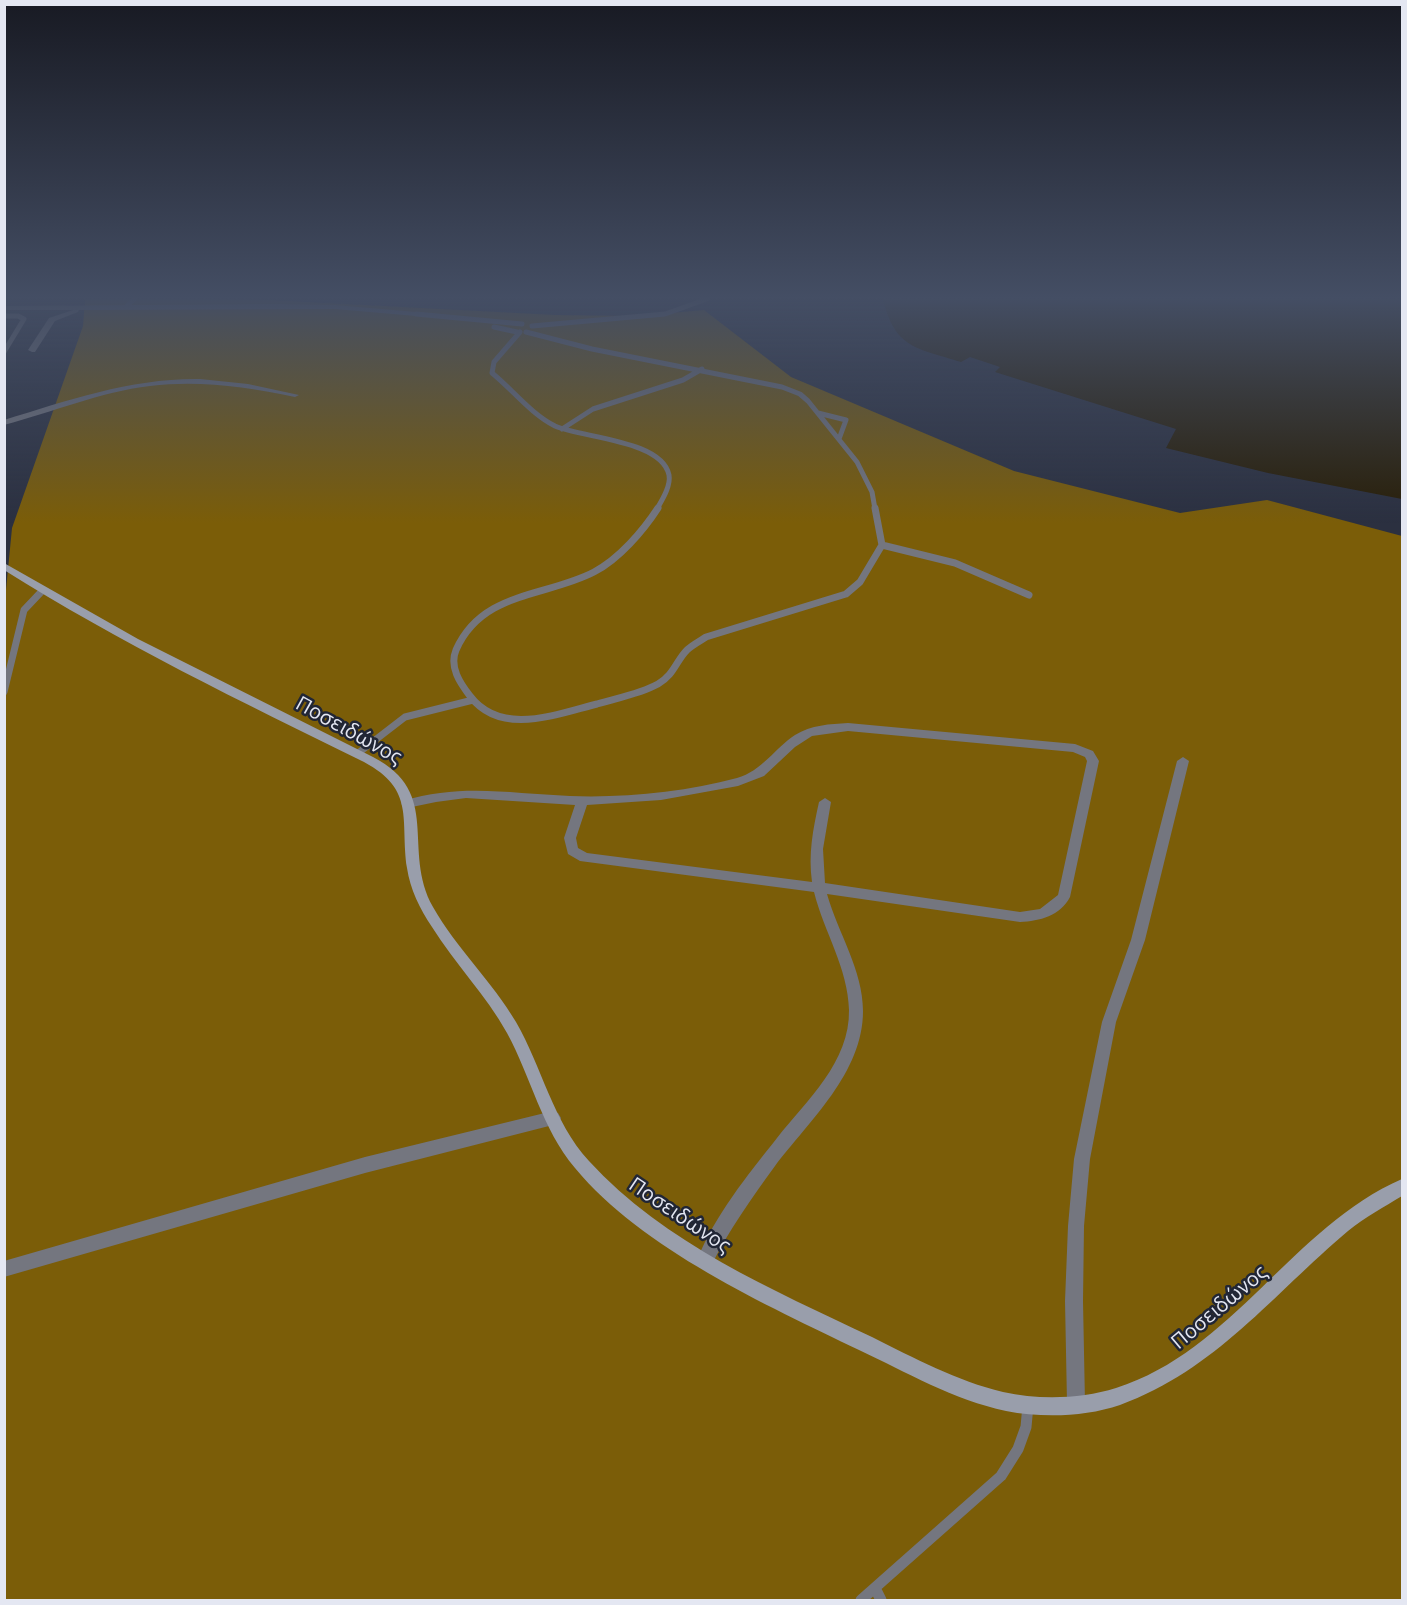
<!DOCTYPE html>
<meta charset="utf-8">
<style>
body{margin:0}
#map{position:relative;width:1407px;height:1605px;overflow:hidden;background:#2b3040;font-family:Ubuntu,sans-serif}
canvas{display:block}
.frame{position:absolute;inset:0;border:6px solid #e4e7f2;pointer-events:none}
</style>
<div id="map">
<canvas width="1407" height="1605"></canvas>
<div class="frame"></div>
</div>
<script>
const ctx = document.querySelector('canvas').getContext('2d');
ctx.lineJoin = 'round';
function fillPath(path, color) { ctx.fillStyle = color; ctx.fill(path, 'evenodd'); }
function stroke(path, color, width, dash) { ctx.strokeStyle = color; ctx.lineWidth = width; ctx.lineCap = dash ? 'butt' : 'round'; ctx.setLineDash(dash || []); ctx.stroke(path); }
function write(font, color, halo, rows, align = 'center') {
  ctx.font = font + ' Ubuntu,sans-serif'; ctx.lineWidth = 5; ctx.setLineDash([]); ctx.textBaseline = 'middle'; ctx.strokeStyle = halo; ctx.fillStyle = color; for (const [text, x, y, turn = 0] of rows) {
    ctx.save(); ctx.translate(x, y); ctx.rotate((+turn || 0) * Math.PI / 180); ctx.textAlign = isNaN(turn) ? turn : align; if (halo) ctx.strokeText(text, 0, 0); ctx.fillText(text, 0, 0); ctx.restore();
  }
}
fillPath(new Path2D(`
 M 85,299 L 270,300 L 555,315 L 638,316 L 704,310 L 791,377 L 1014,471 L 1180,513 L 1267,500 L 1402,536 L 1402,1600 L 5,1600 L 5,600 L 12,528 L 83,326 Z`), '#7b5d08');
fillPath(new Path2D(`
 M 883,299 L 1402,299 L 1402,499 L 1268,473 L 1166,448 L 1176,429 L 995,372 L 1000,367 L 970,357 L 961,362 C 917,348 895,349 883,299 Z`), '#281e07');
stroke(new Path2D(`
 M 127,306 L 134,299
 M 416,314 L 522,324
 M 4,316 L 18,316 L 24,319 L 4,352
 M 532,326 L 665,314 L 707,299
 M 494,327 L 517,332
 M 520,332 L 494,362 L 492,373 C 513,390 531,414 555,426 C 582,438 662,440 669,475 C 671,486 662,500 657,509
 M 526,332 L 592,349 L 782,387 L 800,394 L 808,401 L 857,462 L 872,492 L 875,509
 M 818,413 L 846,420 L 839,439
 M 562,429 L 593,409 L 683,380 L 702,369`), '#74767f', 5);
stroke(new Path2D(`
 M 658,508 C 643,531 619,559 594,572 C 546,597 482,591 456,650 C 449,667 460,683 470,696 C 501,737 557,714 597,704 C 617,698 640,694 658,684 C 674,675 676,661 687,650 C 692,645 700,641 706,637 L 846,594 L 860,582 L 882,545 L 875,508
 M 882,545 L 955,563 L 1029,595
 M 4,692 L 24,610 L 42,591
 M 357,754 L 405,717 L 473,700`), '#74767f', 7);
stroke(new Path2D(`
 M 875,1588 L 881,1600
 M 861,1600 L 1001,1476 L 1018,1449 L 1026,1427 L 1028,1405`), '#74767f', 11);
fillPath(new Path2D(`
 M 272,304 L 335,305 L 416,312 L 420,314 L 416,316 L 335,309 L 79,310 L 78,312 L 55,321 L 35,352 L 32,352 L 28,350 L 49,318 L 73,310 L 4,310 L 4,306 Z
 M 200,379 L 248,384 L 299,395 L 295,397 C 247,387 199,380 150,386 C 100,392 53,412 4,425 L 4,420 C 69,400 132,378 200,379 Z
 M 848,723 L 1075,744 L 1093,751 L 1099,761 L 1070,897 C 1060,916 1040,921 1020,922 L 827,894 C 838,933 863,970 863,1011 C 863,1073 809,1121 775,1166 C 751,1199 729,1230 711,1266 L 705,1268 L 699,1266 L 697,1260 C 715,1215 747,1176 777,1138 C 807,1100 850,1062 849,1010 C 848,968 824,932 814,892 L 580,861 L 568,854 L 564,838 L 575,805 L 466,798 L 436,802 L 407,808 L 401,804 L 403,801 C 462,783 511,794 570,796 C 625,798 685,792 737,778 C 762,771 775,748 795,735 C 811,725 830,724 848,723 ZM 848,731 L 1073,752 L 1085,757 L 1087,761 L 1058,895 L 1040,909 L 1020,912 L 825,883 L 823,849 L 831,802 L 825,798 L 819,802 C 813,829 808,854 812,882 L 587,853 L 578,848 L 576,838 L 587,805 L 661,800 L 738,786 L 764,776 L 795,747 L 812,736 Z
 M 1183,757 L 1189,761 L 1145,940 L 1116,1022 L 1090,1159 L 1084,1226 L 1083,1301 L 1085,1403 L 1082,1409 L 1076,1412 L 1070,1409 L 1067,1403 L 1065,1301 L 1068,1226 L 1074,1159 L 1102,1022 L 1131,940 L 1177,761 Z
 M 553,1111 L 558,1113 L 561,1118 L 558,1123 L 553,1125 L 365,1173 L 4,1277 L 4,1261 L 365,1157 Z`), '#74767f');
fillPath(new Path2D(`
 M 4,563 L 138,639 L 373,757 C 443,793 401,849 433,907 C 456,948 492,981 516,1022 C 542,1067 553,1122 589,1161 C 664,1243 773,1290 872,1337 C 914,1358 957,1381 1003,1392 C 1039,1400 1081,1399 1116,1388 C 1233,1351 1292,1227 1402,1179 L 1402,1196 C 1384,1207 1365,1217 1348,1231 C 1273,1294 1216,1370 1120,1405 C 1085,1417 1042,1418 1006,1411 C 954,1400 906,1372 859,1350 C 766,1305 642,1249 575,1168 C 542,1129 531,1077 507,1033 C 486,995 455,964 432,927 C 420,909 410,889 407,868 C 400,819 416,790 364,762 C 242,702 120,643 4,570 Z`), '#999eab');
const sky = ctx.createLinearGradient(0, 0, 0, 523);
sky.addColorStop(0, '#181a23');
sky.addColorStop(0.57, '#444e64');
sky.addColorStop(1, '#444e6400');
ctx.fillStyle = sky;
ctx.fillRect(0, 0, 1407, 523);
write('21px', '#e4e7f2', '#212635', [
 ["Ποσειδώνος",349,730,29],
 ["Ποσειδώνος",680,1215,34],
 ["Ποσειδώνος",1219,1307,-40]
]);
</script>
